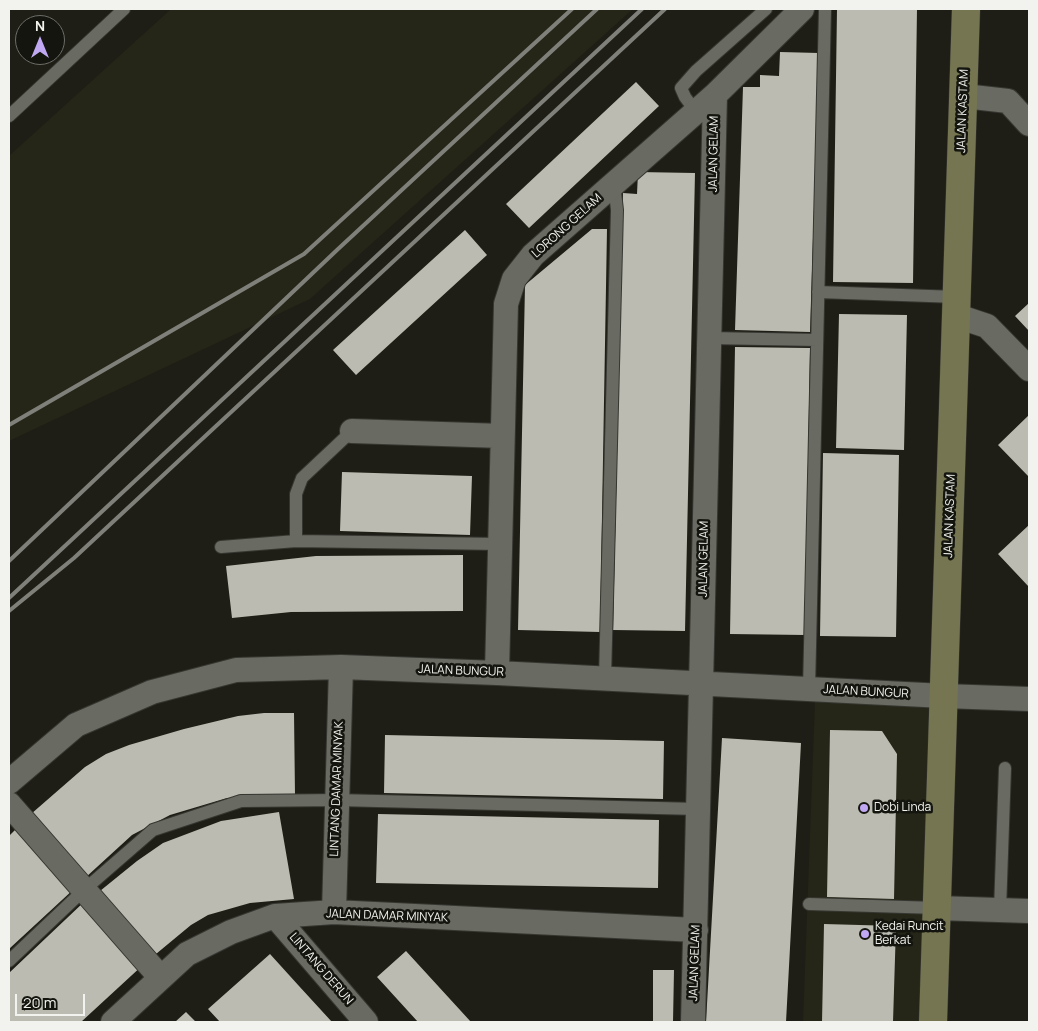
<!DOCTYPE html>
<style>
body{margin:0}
#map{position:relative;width:1038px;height:1031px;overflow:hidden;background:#1e1e16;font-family:Manrope,sans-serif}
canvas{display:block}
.frame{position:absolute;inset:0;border:10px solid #f2f3ee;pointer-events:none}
.north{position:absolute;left:15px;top:15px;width:50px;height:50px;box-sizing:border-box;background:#14150e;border:1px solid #6d6e68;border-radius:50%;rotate:0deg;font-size:14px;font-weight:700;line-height:20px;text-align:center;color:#f2f3ee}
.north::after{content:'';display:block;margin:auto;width:18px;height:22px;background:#c1a8f3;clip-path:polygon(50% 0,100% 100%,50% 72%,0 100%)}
.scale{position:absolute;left:15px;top:994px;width:70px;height:22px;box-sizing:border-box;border:2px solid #f2f3ee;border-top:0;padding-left:6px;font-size:15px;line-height:18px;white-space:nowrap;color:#f2f3ee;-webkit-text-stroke:4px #14150e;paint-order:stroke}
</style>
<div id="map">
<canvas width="1038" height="1031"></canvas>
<div class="frame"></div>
<div class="north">N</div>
<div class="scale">20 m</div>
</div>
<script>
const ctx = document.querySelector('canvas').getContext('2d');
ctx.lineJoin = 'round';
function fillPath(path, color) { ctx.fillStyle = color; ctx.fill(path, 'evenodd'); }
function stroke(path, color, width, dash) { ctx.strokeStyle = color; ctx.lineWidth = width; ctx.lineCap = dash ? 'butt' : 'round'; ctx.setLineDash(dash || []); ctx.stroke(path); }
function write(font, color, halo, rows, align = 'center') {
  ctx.font = font + ' Manrope,sans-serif'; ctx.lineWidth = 5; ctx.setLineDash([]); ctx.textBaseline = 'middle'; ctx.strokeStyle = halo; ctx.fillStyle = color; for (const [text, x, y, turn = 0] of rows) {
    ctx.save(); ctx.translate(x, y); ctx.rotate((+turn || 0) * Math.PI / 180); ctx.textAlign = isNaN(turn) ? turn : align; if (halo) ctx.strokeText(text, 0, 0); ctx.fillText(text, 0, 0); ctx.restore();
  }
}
fillPath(new Path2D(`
 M 171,9 L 633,9 L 310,299 L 9,441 L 9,156 Z
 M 815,701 L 929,708 L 919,1022 L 803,1022 Z`), '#252618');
fillPath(new Path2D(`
 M 837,9 L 917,9 L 913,283 L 833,282 Z
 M 780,52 L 819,53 L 810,332 L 735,330 L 743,87 L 760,87 L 760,75 L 779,76 Z
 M 636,82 L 659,106 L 529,228 L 506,204 Z
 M 638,172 L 695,173 L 685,631 L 613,630 L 623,193 L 637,194 Z
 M 592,229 L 607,229 L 600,632 L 518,630 L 525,285 Z
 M 465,230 L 487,255 L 356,375 L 333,350 Z
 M 1029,303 L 1029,331 L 1015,316 Z
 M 839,314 L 907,315 L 904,450 L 836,448 Z
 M 735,347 L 810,348 L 805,635 L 730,634 Z
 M 1029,415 L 1029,477 L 998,445 Z
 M 823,453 L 899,455 L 896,637 L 820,636 Z
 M 342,472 L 472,476 L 470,535 L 340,531 Z
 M 1029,525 L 1029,587 L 998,554 Z
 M 463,555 L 463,611 L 291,612 L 232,618 L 226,566 L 316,556 Z
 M 264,713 L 294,713 L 295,795 L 227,798 L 170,815 L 132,835 L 85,878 L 31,814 L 85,767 L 106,754 L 129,745 L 184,729 L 238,716 Z
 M 830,730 L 882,731 L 897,754 L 894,899 L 827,897 Z
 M 385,735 L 664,741 L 663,799 L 384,793 Z
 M 722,738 L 801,743 L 786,1022 L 706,1022 Z
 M 279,812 L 294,899 L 250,903 L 208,915 L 191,925 L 156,954 L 100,891 L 137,861 L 163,843 L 221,821 Z
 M 378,814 L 659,820 L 658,888 L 376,883 Z
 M 17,828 L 75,888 L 9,949 L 9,836 Z
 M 85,901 L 144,964 L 81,1022 L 9,1022 L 9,973 Z
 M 824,924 L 896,926 L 893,1022 L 822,1022 Z
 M 406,951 L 471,1022 L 418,1022 L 377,977 Z
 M 270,954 L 299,986 L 332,1022 L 220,1022 L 208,1009 Z
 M 653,970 L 674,970 L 673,1022 L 653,1022 Z
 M 186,1012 L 196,1022 L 175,1022 Z`), '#bbbbb1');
const lane = new Path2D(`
 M 696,112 L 685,97 L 681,88 L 696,71 L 766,9
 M 9,116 L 124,9
 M 818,292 L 957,297
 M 709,338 L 817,340
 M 296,541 L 296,494 L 302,478 L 352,431
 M 221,547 L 296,541 L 500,544
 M 605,678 L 617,210 L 614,184
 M 809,689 L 825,9
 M 809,904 L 937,908
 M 1000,910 L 1005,768
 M 9,961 L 84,890 L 153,830 L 241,801 L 337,800 L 698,809`);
const street = new Path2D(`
 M 964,96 L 1008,101 L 1029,124
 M 957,316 L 987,326 L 1029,369
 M 352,431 L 502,436
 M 497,673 L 506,304 L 514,279 L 533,255 L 715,95 L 802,9
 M 9,782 L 76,725 L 152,692 L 236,670 L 341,667 L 497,673 L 944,696 L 1029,699
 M 9,804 L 161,978
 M 937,908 L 1029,911
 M 334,912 L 341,667
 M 275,916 L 366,1022
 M 113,1022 L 187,954 L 231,932 L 275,916 L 334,912 L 696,930
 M 693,1022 L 715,95`);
const secondary = new Path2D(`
 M 933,1022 L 966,9`);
stroke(lane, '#373732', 14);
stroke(street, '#373732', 26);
stroke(secondary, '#373732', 29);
stroke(lane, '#696a61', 12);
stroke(street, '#696a61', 24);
stroke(secondary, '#757651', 28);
stroke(new Path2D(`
 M 9,425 L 304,254 L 572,9
 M 9,561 L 337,250 L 597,9
 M 9,598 L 642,9
 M 9,611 L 74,558 L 665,9`), '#80807a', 4);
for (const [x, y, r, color] of [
 [864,808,5,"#c1a8f3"],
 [865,934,5,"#c1a8f3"]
]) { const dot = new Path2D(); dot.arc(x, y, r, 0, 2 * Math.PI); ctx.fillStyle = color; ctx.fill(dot); stroke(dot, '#14150e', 2); }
write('12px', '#f2f3ee', '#14150e', [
 ["JALAN KASTAM",963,111,-88],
 ["JALAN GELAM",714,154,-89],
 ["LORONG GELAM",567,226,-42],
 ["JALAN KASTAM",950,516,-88],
 ["JALAN GELAM",704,559,-89],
 ["JALAN BUNGUR",461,671,2],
 ["JALAN BUNGUR",866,692,3],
 ["LINTANG DAMAR MINYAK",337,789,-88],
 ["JALAN DAMAR MINYAK",387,916,2],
 ["JALAN GELAM",695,963,-88],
 ["LINTANG DERUN",321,969,49]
]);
write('12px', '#f2f3ee', '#14150e', [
 ["Dobi Linda",874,808],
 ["Kedai Runcit",875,927],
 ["Berkat",875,941]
], 'left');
</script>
